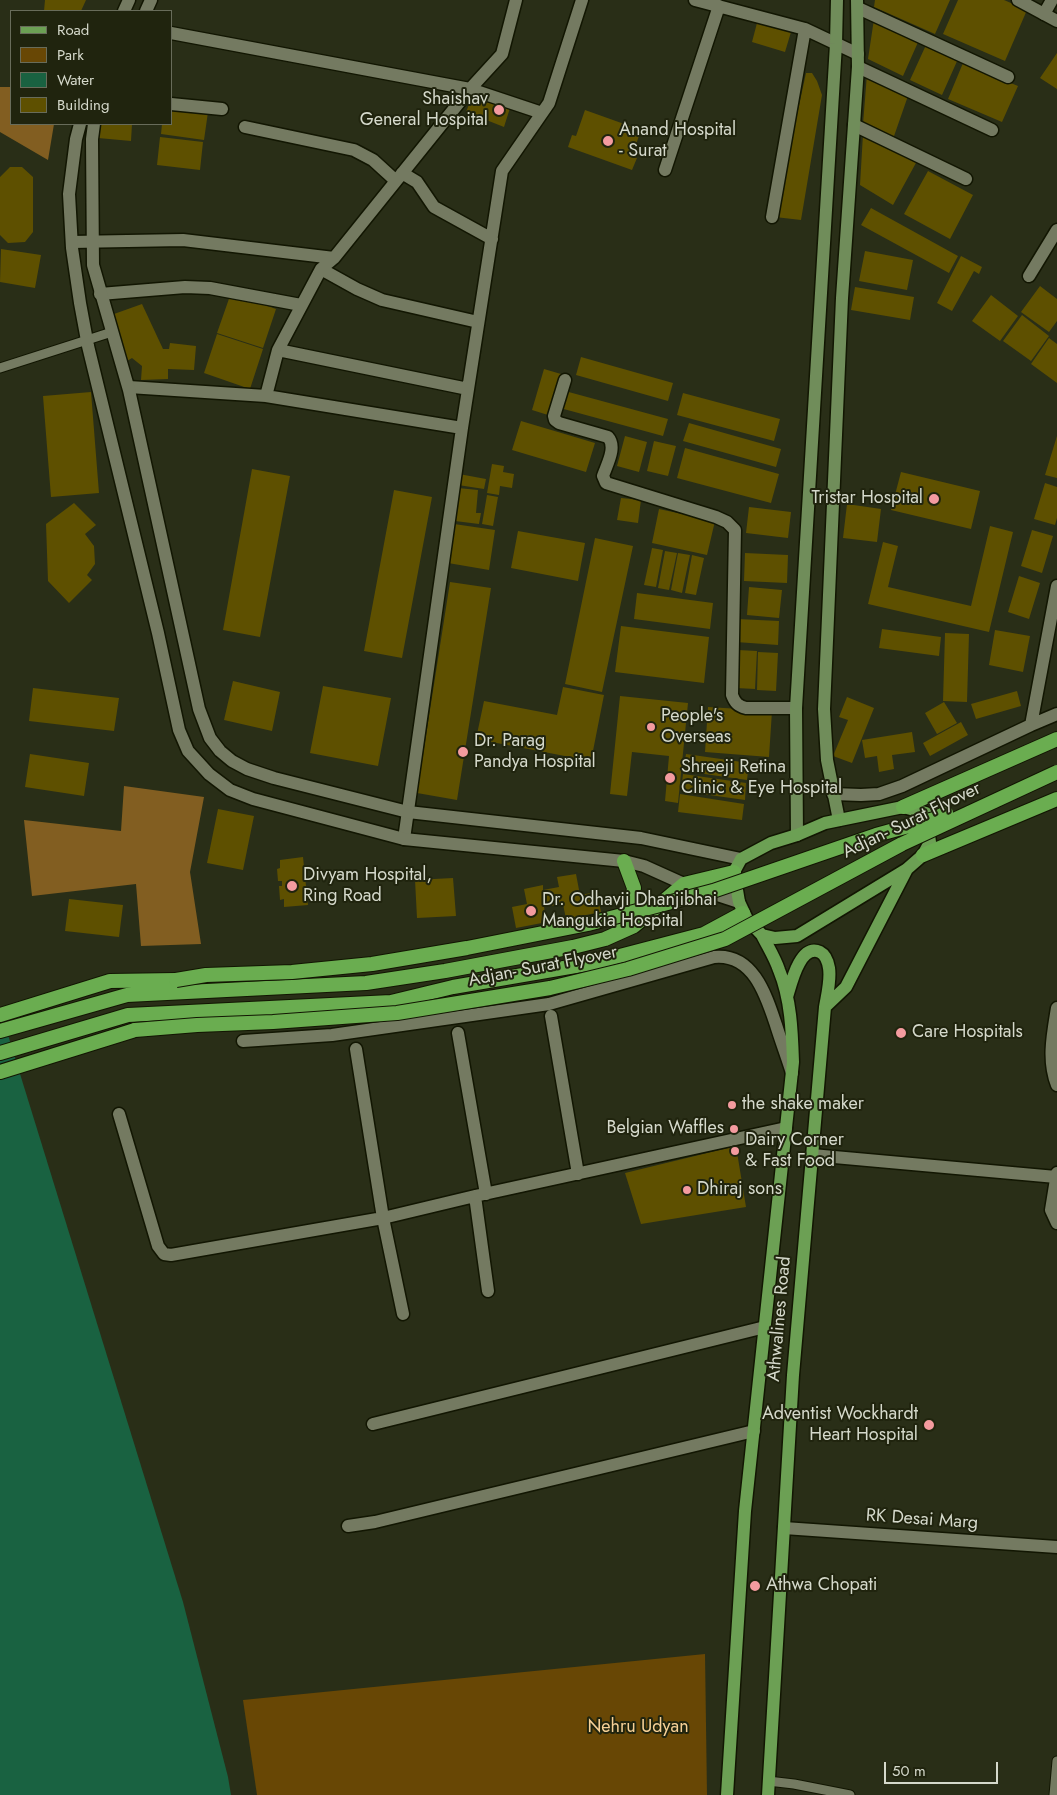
<!DOCTYPE html>
<style>
body{margin:0}
#map{position:relative;width:1057px;height:1795px;overflow:hidden;background:#292e17;font-family:Jost,sans-serif}
canvas{display:block}
.legend{position:absolute;left:10px;top:10px;width:162px;height:115px;box-sizing:border-box;background:#20240e;border:1px solid #686c5a;margin:0;padding:6px 9px;list-style:none;font-size:15px;color:#d5d9cb}
.legend li{display:flex;align-items:center;gap:10px;height:25px}
.legend b{width:25px;border:1px solid #686c5a}
.scale{position:absolute;left:884px;top:1762px;width:114px;height:22px;box-sizing:border-box;border:2px solid #d5d9cb;border-top:0;padding-left:6px;font-size:15px;line-height:18px;white-space:nowrap;color:#d5d9cb;-webkit-text-stroke:4px #20240e;paint-order:stroke}
</style>
<div id="map">
<canvas width="1057" height="1795"></canvas>
<ul class="legend">
<li><b style="height:6px;background:#6ca054"></b>Road</li>
<li><b style="height:14px;background:#684705"></b>Park</li>
<li><b style="height:14px;background:#196241"></b>Water</li>
<li><b style="height:14px;background:#5e5000"></b>Building</li>
</ul>
<div class="scale">50 m</div>
</div>
<script>
const ctx = document.querySelector('canvas').getContext('2d');
ctx.lineJoin = 'round';
function fillPath(path, color) { ctx.fillStyle = color; ctx.fill(path, 'evenodd'); }
function stroke(path, color, width, dash) { ctx.strokeStyle = color; ctx.lineWidth = width; ctx.lineCap = dash ? 'butt' : 'round'; ctx.setLineDash(dash || []); ctx.stroke(path); }
function write(font, color, halo, rows, align = 'center') {
  ctx.font = font + ' Jost,sans-serif'; ctx.lineWidth = 4; ctx.setLineDash([]); ctx.textBaseline = 'middle'; ctx.strokeStyle = halo; ctx.fillStyle = color; for (const [text, x, y, turn = 0] of rows) {
    ctx.save(); ctx.translate(x, y); ctx.rotate((+turn || 0) * Math.PI / 180); ctx.textAlign = isNaN(turn) ? turn : align; if (halo) ctx.strokeText(text, 0, 0); ctx.fillText(text, 0, 0); ctx.restore();
  }
}
fillPath(new Path2D(`
 M 705,1654 L 707,1795 L 257,1795 L 243,1700 Z`), '#684705');
fillPath(new Path2D(`
 M 0,87 L 11,87 L 11,124 L 54,124 L 48,160 L 0,132 Z
 M 124,786 L 204,797 L 190,872 L 201,944 L 141,946 L 136,884 L 32,896 L 24,820 L 121,831 Z`), '#825e21');
fillPath(new Path2D(`
 M 0,1009 L 183,1602 L 228,1777 L 231,1795 L 0,1795 Z`), '#196241');
fillPath(new Path2D(`
 M 45,0 L 86,0 L 81,11 L 44,11 Z
 M 875,0 L 950,0 L 935,34 L 874,7 Z
 M 958,0 L 1004,0 L 1027,10 L 1005,61 L 943,34 Z
 M 874,19 L 919,40 L 903,76 L 868,59 Z
 M 757,23 L 791,32 L 785,52 L 752,42 Z
 M 926,45 L 958,59 L 942,95 L 910,80 Z
 M 1057,53 L 1057,89 L 1040,78 Z
 M 963,63 L 1018,86 L 1002,122 L 948,99 Z
 M 806,73 L 812,73 L 817,81 L 822,95 L 801,220 L 775,217 Z
 M 867,74 L 909,93 L 893,139 L 863,124 Z
 M 473,94 L 510,108 L 504,127 L 466,112 Z
 M 171,107 L 208,112 L 204,140 L 161,134 L 162,124 L 171,124 Z
 M 585,110 L 641,130 L 632,156 L 637,158 L 632,170 L 568,147 L 572,135 L 576,136 Z
 M 99,124 L 132,124 L 131,141 L 98,138 Z
 M 863,134 L 917,161 L 893,205 L 860,185 Z
 M 160,137 L 203,142 L 200,170 L 157,165 Z
 M 10,167 L 22,167 L 33,177 L 33,232 L 25,242 L 8,243 L 0,235 L 0,177 Z
 M 928,171 L 973,195 L 950,239 L 904,214 Z
 M 871,208 L 958,256 L 949,273 L 861,225 Z
 M 1,249 L 41,255 L 35,288 L 0,282 Z
 M 865,251 L 913,260 L 907,290 L 859,281 Z
 M 961,256 L 982,267 L 979,274 L 974,271 L 952,311 L 937,303 Z
 M 1040,286 L 1057,299 L 1057,321 L 1049,332 L 1021,312 Z
 M 855,287 L 914,297 L 910,320 L 851,310 Z
 M 231,293 L 276,309 L 263,348 L 217,333 Z
 M 991,295 L 1018,316 L 1000,341 L 972,321 Z
 M 142,304 L 163,349 L 169,349 L 170,343 L 196,346 L 194,370 L 168,369 L 168,379 L 141,380 L 142,366 L 132,358 L 127,361 L 114,314 Z
 M 1022,315 L 1049,336 L 1031,361 L 1003,341 Z
 M 217,334 L 263,349 L 250,389 L 204,373 Z
 M 1049,338 L 1057,344 L 1057,383 L 1031,364 Z
 M 581,357 L 673,383 L 668,401 L 576,375 Z
 M 544,369 L 561,374 L 548,415 L 532,410 Z
 M 565,391 L 668,419 L 663,436 L 560,408 Z
 M 91,392 L 99,493 L 51,497 L 43,396 Z
 M 683,393 L 780,419 L 774,441 L 677,415 Z
 M 521,421 L 595,443 L 586,472 L 512,450 Z
 M 689,423 L 781,449 L 776,467 L 683,441 Z
 M 625,436 L 647,442 L 639,472 L 617,466 Z
 M 1057,436 L 1057,478 L 1045,475 Z
 M 654,441 L 676,446 L 668,476 L 647,471 Z
 M 685,448 L 779,474 L 771,503 L 677,478 Z
 M 492,464 L 504,466 L 503,472 L 514,474 L 512,488 L 500,486 L 499,495 L 487,493 Z
 M 252,469 L 290,476 L 260,637 L 223,630 Z
 M 901,472 L 980,491 L 971,529 L 891,510 Z
 M 459,474 L 486,479 L 484,489 L 458,485 Z
 M 1045,483 L 1057,487 L 1057,518 L 1055,525 L 1034,519 Z
 M 458,488 L 478,490 L 476,513 L 481,513 L 479,524 L 455,521 Z
 M 394,490 L 432,497 L 402,658 L 364,651 Z
 M 487,495 L 498,497 L 493,526 L 482,524 Z
 M 621,498 L 641,500 L 638,523 L 617,520 Z
 M 74,503 L 96,525 L 85,534 L 94,546 L 95,564 L 87,575 L 92,580 L 69,603 L 48,581 L 46,524 Z
 M 847,504 L 881,509 L 877,542 L 843,538 Z
 M 749,507 L 791,512 L 788,538 L 746,533 Z
 M 659,509 L 715,521 L 707,555 L 652,543 Z
 M 454,524 L 495,530 L 489,570 L 448,563 Z
 M 990,526 L 1013,532 L 989,632 L 868,604 L 883,542 L 898,546 L 888,587 L 971,606 Z
 M 1032,530 L 1053,536 L 1042,573 L 1021,566 Z
 M 518,531 L 585,543 L 578,581 L 511,568 Z
 M 595,538 L 633,546 L 602,692 L 565,684 Z
 M 652,548 L 663,550 L 656,587 L 644,585 Z
 M 665,551 L 677,553 L 669,590 L 658,588 Z
 M 678,553 L 690,555 L 682,593 L 671,590 Z
 M 745,553 L 788,555 L 787,583 L 744,581 Z
 M 692,555 L 704,558 L 696,595 L 685,593 Z
 M 1019,576 L 1040,583 L 1029,619 L 1008,612 Z
 M 450,582 L 491,588 L 457,800 L 417,793 Z
 M 749,587 L 782,590 L 779,618 L 747,615 Z
 M 637,593 L 713,603 L 710,629 L 634,619 Z
 M 737,619 L 779,621 L 778,645 L 736,642 Z
 M 621,626 L 709,637 L 704,683 L 615,672 Z
 M 882,629 L 941,637 L 939,656 L 879,648 Z
 M 995,630 L 1030,636 L 1023,672 L 989,665 Z
 M 945,633 L 969,634 L 967,702 L 943,701 Z
 M 738,650 L 757,651 L 755,689 L 736,688 Z
 M 758,652 L 778,653 L 776,691 L 757,690 Z
 M 233,681 L 280,692 L 272,731 L 224,720 Z
 M 323,686 L 391,698 L 378,766 L 310,753 Z
 M 563,687 L 604,695 L 591,761 L 476,739 L 484,701 L 557,715 Z
 M 33,688 L 119,698 L 114,731 L 29,721 Z
 M 1017,691 L 1021,706 L 976,719 L 971,704 Z
 M 620,696 L 688,703 L 678,803 L 665,801 L 669,756 L 632,752 L 627,796 L 610,794 Z
 M 847,697 L 874,708 L 852,763 L 833,756 L 848,720 L 839,717 Z
 M 944,702 L 957,723 L 937,734 L 925,713 Z
 M 708,707 L 772,711 L 769,757 L 705,752 Z
 M 961,722 L 968,735 L 930,756 L 923,743 Z
 M 912,732 L 915,752 L 892,755 L 894,769 L 879,772 L 877,756 L 865,758 L 862,740 Z
 M 30,754 L 89,763 L 84,796 L 25,787 Z
 M 686,754 L 749,763 L 747,780 L 683,771 Z
 M 683,774 L 746,783 L 745,800 L 681,791 Z
 M 680,794 L 744,804 L 742,820 L 678,812 Z
 M 218,809 L 254,816 L 243,870 L 207,863 Z
 M 303,857 L 308,905 L 284,907 L 284,899 L 280,900 L 279,886 L 282,886 L 282,881 L 278,881 L 277,869 L 280,868 L 280,860 Z
 M 576,874 L 580,895 L 597,892 L 601,912 L 566,919 L 563,904 L 544,907 L 547,922 L 516,928 L 512,907 L 527,904 L 524,889 L 543,885 L 543,890 L 559,887 L 557,877 Z
 M 453,878 L 456,916 L 417,918 L 415,880 Z
 M 69,899 L 123,905 L 119,937 L 65,931 Z
 M 736,1146 L 746,1207 L 641,1224 L 625,1173 Z`), '#5e5000');
const service = new Path2D(`
 M 0,368 L 112,332
 M 768,1781 L 794,1784 L 850,1795
 M 1054,1795 L 1057,1761`);
const minor = new Path2D(`
 M 695,0 L 805,29 L 858,54
 M 858,8 L 1008,77
 M 1044,14 L 1052,0
 M 171,33 L 470,89 L 542,113
 M 858,67 L 992,130
 M 171,104 L 222,109
 M 854,125 L 966,179
 M 245,127 L 354,150 L 373,160 L 396,181
 M 665,170 L 719,6
 M 402,173 L 417,182 L 434,207 L 492,239
 M 772,217 L 805,29
 M 72,242 L 183,240 L 334,258
 M 321,269 L 357,289 L 382,300 L 478,322
 M 1029,276 L 1057,230
 M 100,294 L 185,287 L 210,288 L 301,305
 M 278,350 L 468,389
 M 565,380 L 554,416 L 555,420 L 559,423 L 608,437 C 617,447 607,464 603,476 L 606,483 L 716,517 L 727,522 L 735,530 L 732,695 C 735,703 738,706 746,708 L 796,708
 M 129,387 L 266,396 L 462,428
 M 266,396 L 278,350 L 321,269 L 334,258 L 470,89 L 502,54 L 516,0
 M 1057,586 L 1031,725 L 1057,714
 M 833,794 L 861,795 L 879,794 L 902,786 L 1031,725
 M 404,839 L 462,428 L 502,171 L 549,103 L 582,0
 M 1057,1008 C 1053,1033 1047,1060 1057,1085
 M 551,1016 L 578,1174
 M 458,1033 L 486,1194
 M 243,1041 L 332,1035 L 549,1004 L 714,957 C 753,953 766,995 776,1025 C 781,1041 787,1057 792,1073
 M 356,1049 L 383,1218 L 403,1314
 M 119,1114 L 158,1246 L 164,1254 L 171,1255 L 383,1218 L 475,1196 L 786,1128
 M 812,1155 L 1056,1177
 M 1057,1173 L 1051,1210 L 1057,1223
 M 475,1196 L 488,1291
 M 373,1424 L 765,1327
 M 348,1526 L 375,1522 L 754,1431
 M 784,1528 L 1057,1547`);
const tertiary = new Path2D(`
 M 1018,0 L 1057,21
 M 124,11 L 129,0
 M 146,11 L 151,0
 M 80,124 L 76,139 L 69,194 L 72,248 L 80,303 L 88,346 L 158,633 L 179,730 L 188,751 L 209,774 L 230,790 L 253,799 L 404,839 L 624,861 L 644,866 L 684,884 L 739,902
 M 94,124 L 92,139 L 93,265 L 129,390 L 199,709 L 210,738 L 220,751 L 232,761 L 247,769 L 274,778 L 408,812 L 641,838 L 741,859`);
const secondary = new Path2D(`
 M 839,820 L 827,760 L 824,709 L 842,298 L 858,67 L 857,0
 M 797,835 L 796,708 L 836,44 L 837,0`);
const primary = new Path2D(`
 M 903,807 L 926,813 L 930,842 L 923,855 L 907,869 L 797,936 L 775,938 L 762,935 L 747,919 L 739,902 L 734,872 L 741,859 L 771,843 L 797,835 L 825,823 Z
 M 787,997 C 791,984 800,943 820,952 C 826,955 828,962 829,968 C 831,980 827,995 825,1007
 M 727,1795 L 745,1511 L 793,1062 C 792,1032 791,999 779,970 C 775,958 768,947 762,935
 M 768,1795 L 793,1375 L 825,1007 L 846,987 L 907,869`);
const trunk = new Path2D(`
 M 903,807 L 1057,739
 M 923,855 L 1057,799
 M 622,923 L 632,902 L 634,888 L 624,861
 M 0,1015 L 110,981 L 176,980
 M 0,1031 L 127,995 L 366,983 L 445,971 L 573,947 L 605,939 L 634,926 L 684,884 L 734,872
 M 0,1053 L 128,1015 L 391,1002 L 453,987 L 593,963 L 704,934 L 743,913
 M 0,1072 L 135,1030`);
stroke(service, '#121602', 11);
stroke(minor, '#121602', 15);
stroke(tertiary, '#121602', 15);
stroke(secondary, '#121602', 15);
stroke(primary, '#121602', 15);
stroke(trunk, '#121602', 16);
stroke(service, '#747a61', 9);
stroke(minor, '#747a61', 12);
stroke(tertiary, '#747a61', 12);
stroke(secondary, '#708d5a', 12);
stroke(primary, '#6ca054', 12);
stroke(trunk, '#6aad50', 14);
const trunkBridge = new Path2D(`
 M 176,980 L 206,975 L 292,972 L 372,964 L 467,948 L 588,924 L 713,891 L 876,835 L 934,819 L 946,813
 M 135,1030 L 197,1025 L 273,1022 L 397,1013 L 550,988 L 628,969 L 725,939 L 902,844 L 1057,772`);
stroke(trunkBridge, '#121602', 16, []);
stroke(trunkBridge, '#6aad50', 14);
for (const [x, y, r, color] of [
 [499,110,6,"#f49b9f"],
 [608,141,6,"#f49b9f"],
 [934,499,6,"#f49b9f"],
 [651,727,5,"#f49b9f"],
 [463,752,6,"#f49b9f"],
 [670,778,6,"#f49b9f"],
 [292,886,6,"#f49b9f"],
 [531,911,6,"#f49b9f"],
 [901,1033,6,"#f49b9f"],
 [732,1105,5,"#f49b9f"],
 [734,1129,5,"#f49b9f"],
 [735,1151,5,"#f49b9f"],
 [687,1190,5,"#f49b9f"],
 [929,1425,6,"#f49b9f"],
 [755,1586,6,"#f49b9f"]
]) { const dot = new Path2D(); dot.arc(x, y, r, 0, 2 * Math.PI); ctx.fillStyle = color; ctx.fill(dot); stroke(dot, '#20240e', 2); }
write('18px', '#d5d9cb', '#20240e', [
 ["Shaishav",488,100,"right"],
 ["General Hospital",488,121,"right"],
 ["Anand Hospital",619,131],
 ["- Surat",619,152],
 ["Tristar Hospital",923,499,"right"],
 ["People's",661,717],
 ["Overseas",661,738],
 ["Dr. Parag",474,742],
 ["Pandya Hospital",474,763],
 ["Shreeji Retina",681,768],
 ["Clinic & Eye Hospital",681,789],
 ["Divyam Hospital,",303,876],
 ["Ring Road",303,897],
 ["Dr. Odhavji Dhanjibhai",542,901],
 ["Mangukia Hospital",542,922],
 ["Care Hospitals",912,1033],
 ["the shake maker",742,1105],
 ["Belgian Waffles",724,1129,"right"],
 ["Dairy Corner",745,1141],
 ["& Fast Food",745,1162],
 ["Dhiraj sons",697,1190],
 ["Adventist Wockhardt",918,1415,"right"],
 ["Heart Hospital",918,1436,"right"],
 ["Athwa Chopati",766,1586]
], 'left');
write('18px', '#d5d9cb', '#20240e', [
 ["Adjan- Surat Flyover",912,821,-26],
 ["Adjan- Surat Flyover",543,967,-11],
 ["Athwalines Road",780,1319,-85],
 ["RK Desai Marg",922,1520,4]
]);
write('18px', '#f6d096', '#20240e', [
 ["Nehru Udyan",638,1728]
]);
</script>
